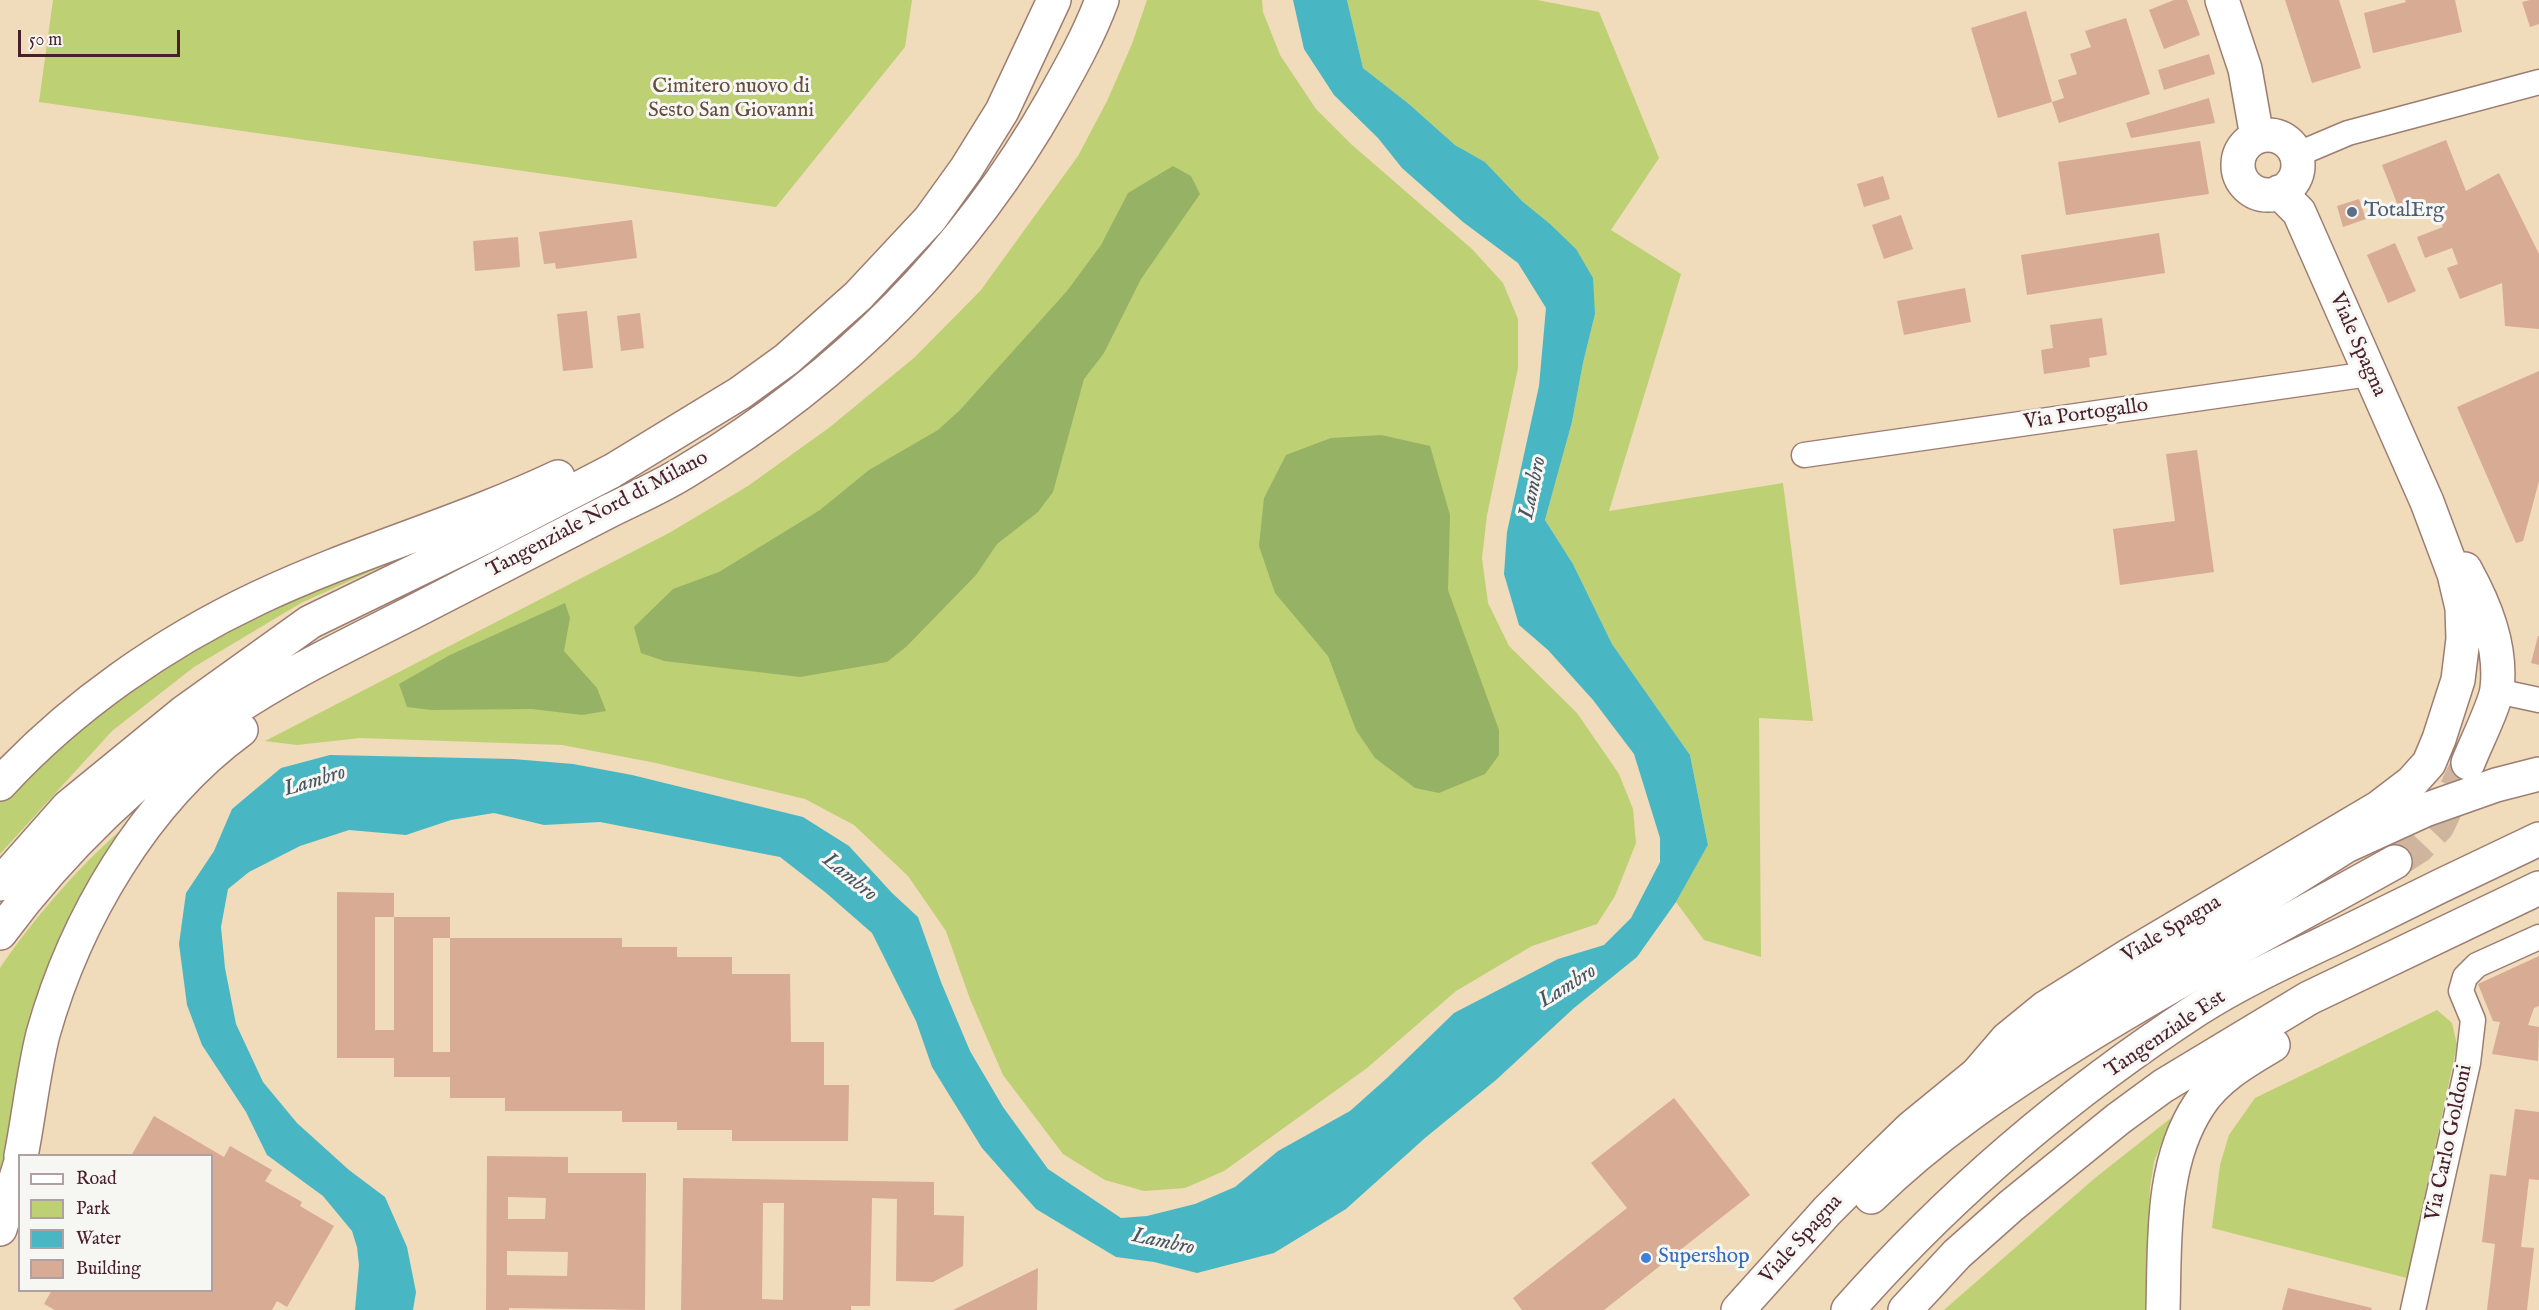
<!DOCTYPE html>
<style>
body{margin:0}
#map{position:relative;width:2539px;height:1310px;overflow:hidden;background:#f0dbba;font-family:"IM FELL English",serif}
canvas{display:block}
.legend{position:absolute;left:18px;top:1154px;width:195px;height:138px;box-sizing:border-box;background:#f6f6f2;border:2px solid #b1a0a2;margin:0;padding:8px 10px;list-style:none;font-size:18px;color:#4a1f2b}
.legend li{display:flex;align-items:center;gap:12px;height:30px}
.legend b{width:30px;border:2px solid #b1a0a2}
.scale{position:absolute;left:18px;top:30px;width:162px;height:27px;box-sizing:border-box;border:3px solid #4a1f2b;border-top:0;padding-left:8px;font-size:18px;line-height:21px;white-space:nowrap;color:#4a1f2b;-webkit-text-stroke:4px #f6f6f2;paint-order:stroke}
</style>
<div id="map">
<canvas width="2539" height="1310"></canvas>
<ul class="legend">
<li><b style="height:8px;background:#fff"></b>Road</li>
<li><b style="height:16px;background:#bdd073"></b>Park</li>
<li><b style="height:16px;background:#49b7c3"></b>Water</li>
<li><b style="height:16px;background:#d8ab94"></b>Building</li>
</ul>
<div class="scale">50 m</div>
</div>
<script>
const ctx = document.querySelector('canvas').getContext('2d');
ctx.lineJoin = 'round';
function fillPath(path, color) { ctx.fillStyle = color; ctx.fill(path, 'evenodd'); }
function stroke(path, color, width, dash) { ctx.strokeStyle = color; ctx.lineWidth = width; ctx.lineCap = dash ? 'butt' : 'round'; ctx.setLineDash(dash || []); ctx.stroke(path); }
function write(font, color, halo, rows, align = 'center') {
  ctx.font = font + ' "IM FELL English",serif'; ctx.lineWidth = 6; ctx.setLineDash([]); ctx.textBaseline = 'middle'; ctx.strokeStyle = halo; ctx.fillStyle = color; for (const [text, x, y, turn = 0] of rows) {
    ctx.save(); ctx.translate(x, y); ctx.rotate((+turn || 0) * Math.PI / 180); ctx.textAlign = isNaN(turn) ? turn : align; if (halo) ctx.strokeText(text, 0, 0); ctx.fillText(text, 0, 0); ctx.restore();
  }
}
fillPath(new Path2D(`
 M 53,0 L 912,0 L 905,47 L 776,207 L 39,102 Z
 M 1147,0 L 1262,0 L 1263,12 L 1280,55 L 1316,109 L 1351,144 L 1472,249 L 1503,283 L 1518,319 L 1518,368 L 1487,515 L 1482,558 L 1488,603 L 1509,646 L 1577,713 L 1619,774 L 1633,809 L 1636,843 L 1615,896 L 1597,924 L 1532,946 L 1456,991 L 1367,1068 L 1224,1171 L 1185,1188 L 1144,1191 L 1105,1180 L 1063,1154 L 1003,1075 L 970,999 L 946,931 L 908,876 L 854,825 L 805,799 L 656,763 L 562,745 L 360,738 L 297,745 L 265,741 L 669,533 L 748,486 L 830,427 L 915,357 L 981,290 L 1078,156 L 1107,101 L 1132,44 Z
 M 1347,0 L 1537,0 L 1599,12 L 1659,158 L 1611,230 L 1681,274 L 1609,511 L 1783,483 L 1813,721 L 1759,718 L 1761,957 L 1704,940 L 1676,902 L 1708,845 L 1690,755 L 1612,644 L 1573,564 L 1545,520 L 1572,422 L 1583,363 L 1595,314 L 1549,223 L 1522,201 L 1485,162 L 1455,145 L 1409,104 L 1363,68 Z
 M 403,557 L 301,603 L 194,667 L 112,731 L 0,854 L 0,800 C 53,750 105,697 168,659 C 242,616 323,587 403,557 Z
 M 121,830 L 124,836 L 0,1198 L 0,968 C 31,922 79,866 121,830 Z
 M 2437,1010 L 2452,1023 L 2457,1045 L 2407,1278 L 2212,1228 L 2220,1165 L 2229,1135 L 2255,1098 Z
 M 2171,1118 L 2154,1162 L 2150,1187 L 2146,1310 L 1944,1310 L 2095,1178 Z`), '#bdd073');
fillPath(new Path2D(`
 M 1173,166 L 1191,176 L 1200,194 L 1141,279 L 1104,353 L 1084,379 L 1053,492 L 1038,512 L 997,544 L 976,575 L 906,647 L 887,662 L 800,677 L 664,661 L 641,653 L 634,627 L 673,589 L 719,572 L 820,510 L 869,470 L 938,430 L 960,410 L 1067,291 L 1101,245 L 1128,193 Z
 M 1381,435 L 1430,446 L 1450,515 L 1448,590 L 1499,730 L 1499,755 L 1485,774 L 1439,793 L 1415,788 L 1375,758 L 1356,730 L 1328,656 L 1275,593 L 1259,546 L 1264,498 L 1286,455 L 1331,438 Z
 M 565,603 L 570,618 L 564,651 L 597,688 L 606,711 L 582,715 L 532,709 L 431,710 L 407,707 L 399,684 L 450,655 Z`), '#96b265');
fillPath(new Path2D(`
 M 1293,0 L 1347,0 L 1363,68 L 1409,104 L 1455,145 L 1485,162 L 1522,201 L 1549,223 L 1576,249 L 1593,278 L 1595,314 L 1583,363 L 1572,422 L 1545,520 L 1573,564 L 1612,644 L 1690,755 L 1708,845 L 1676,902 L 1637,957 L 1574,1008 L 1496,1080 L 1425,1138 L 1346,1209 L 1274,1253 L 1197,1273 L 1154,1262 L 1116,1257 L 1036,1209 L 982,1148 L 932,1067 L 916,1021 L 872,933 L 825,892 L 780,857 L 600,822 L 544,825 L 494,813 L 451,820 L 406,835 L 349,830 L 300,846 L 249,872 L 228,889 L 221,927 L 225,968 L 236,1024 L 263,1082 L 297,1123 L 349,1170 L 385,1197 L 407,1247 L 416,1292 L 413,1310 L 355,1310 L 359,1265 L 357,1247 L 352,1231 L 323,1196 L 267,1155 L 246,1112 L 202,1045 L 187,1005 L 179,944 L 186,893 L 214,851 L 232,809 L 281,768 L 330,755 L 513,759 L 573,764 L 632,775 L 803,817 L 849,846 L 892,893 L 918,917 L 941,982 L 970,1051 L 1003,1107 L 1048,1169 L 1121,1218 L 1147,1216 L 1195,1204 L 1235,1187 L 1278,1151 L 1350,1111 L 1387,1078 L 1454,1013 L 1558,959 L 1604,945 L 1631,918 L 1660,862 L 1660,838 L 1634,754 L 1593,700 L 1548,650 L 1519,625 L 1504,574 L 1507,532 L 1539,386 L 1546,308 L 1518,263 L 1463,222 L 1402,168 L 1378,138 L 1334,95 L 1304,49 Z`), '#49b7c3');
fillPath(new Path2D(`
 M 2174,0 L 2187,0 L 2200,35 L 2164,49 L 2149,10 Z
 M 2285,0 L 2339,0 L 2361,68 L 2312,83 Z
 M 2405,0 L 2455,0 L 2462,32 L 2373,53 L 2364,13 L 2406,2 Z
 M 2530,0 L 2539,0 L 2539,24 L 2530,27 L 2522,2 Z
 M 2026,11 L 2052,102 L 1998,118 L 1971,28 Z
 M 2126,18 L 2150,94 L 2059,123 L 2052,102 L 2064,98 L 2058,80 L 2077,74 L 2070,54 L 2091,47 L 2085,31 Z
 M 2209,54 L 2215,74 L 2164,90 L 2158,70 Z
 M 2209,98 L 2215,123 L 2131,138 L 2126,123 Z
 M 2446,140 L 2466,191 L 2499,173 L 2539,254 L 2539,329 L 2505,326 L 2502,283 L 2460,299 L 2447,268 L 2458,264 L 2452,248 L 2425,258 L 2417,237 L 2443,227 L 2434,203 L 2402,216 L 2382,165 Z
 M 2200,141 L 2209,194 L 2066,215 L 2058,162 Z
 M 1883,176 L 1890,199 L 1864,207 L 1857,184 Z
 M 2359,199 L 2366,219 L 2343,227 L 2337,206 Z
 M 1901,215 L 1913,249 L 1884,259 L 1872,225 Z
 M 632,220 L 637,258 L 556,269 L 555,263 L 544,264 L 539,232 Z
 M 2159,233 L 2165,273 L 2027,295 L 2021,255 Z
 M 518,237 L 520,267 L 475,271 L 473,241 Z
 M 2395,243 L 2416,291 L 2388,303 L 2367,255 Z
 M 1965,288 L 1971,322 L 1904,335 L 1897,301 Z
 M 587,311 L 593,368 L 563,371 L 557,314 Z
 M 640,313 L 644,348 L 621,351 L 617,316 Z
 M 2102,318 L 2107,355 L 2089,358 L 2090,367 L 2044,374 L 2041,350 L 2053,348 L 2050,325 Z
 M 2539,371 L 2539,481 L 2523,541 L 2516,543 L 2457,407 Z
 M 2197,450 L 2214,572 L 2120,585 L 2113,529 L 2175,521 L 2166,454 Z
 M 2538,636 L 2539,636 L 2539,665 L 2531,663 Z
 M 337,892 L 394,893 L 394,917 L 375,917 L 375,1030 L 394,1030 L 394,917 L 450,917 L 450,938 L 622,938 L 622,947 L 677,947 L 677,957 L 732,957 L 732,974 L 790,974 L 791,1042 L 824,1042 L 824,1085 L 849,1085 L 848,1141 L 732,1141 L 732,1130 L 677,1130 L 677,1122 L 622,1122 L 622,1111 L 505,1111 L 505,1098 L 450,1098 L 450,1077 L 394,1077 L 394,1058 L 337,1058 ZM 433,938 L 450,938 L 450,1052 L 433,1052 Z
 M 2539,956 L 2539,1006 L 2534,1008 L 2528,1025 L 2539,1027 L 2538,1061 L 2492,1054 L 2500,1022 L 2493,1021 L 2478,984 Z
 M 1674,1098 L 1750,1195 L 1604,1310 L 1522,1310 L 1513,1298 L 1627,1208 L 1591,1163 Z
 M 2515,1109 L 2539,1112 L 2539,1180 L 2529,1179 L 2521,1247 L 2534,1248 L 2527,1310 L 2487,1310 L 2495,1244 L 2482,1242 L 2490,1174 L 2506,1176 Z
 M 154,1116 L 224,1157 L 230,1146 L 272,1170 L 265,1181 L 302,1202 L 300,1206 L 334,1226 L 287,1307 L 277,1301 L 272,1310 L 55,1310 L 44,1304 L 52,1290 L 212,1290 L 212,1156 L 131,1156 Z
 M 487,1156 L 568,1157 L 568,1173 L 646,1173 L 645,1310 L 509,1308 L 509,1310 L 486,1310 ZM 508,1197 L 546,1198 L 545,1219 L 508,1219 ZM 507,1251 L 568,1252 L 567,1276 L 507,1275 Z
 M 683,1178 L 934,1182 L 934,1215 L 964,1216 L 963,1266 L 933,1282 L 896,1281 L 897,1199 L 872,1198 L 870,1306 L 851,1306 L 851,1310 L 681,1310 ZM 763,1203 L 784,1203 L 783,1300 L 762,1299 Z
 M 1038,1268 L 1037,1310 L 953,1310 Z
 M 2288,1288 L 2372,1308 L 2371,1310 L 2282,1310 Z`), '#d8ab94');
stroke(new Path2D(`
 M 2395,862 L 2418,847 L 2438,826 L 2468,763`), '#cfb59d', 33, [33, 16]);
const street = new Path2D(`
 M 2296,155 L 2348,133 L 2539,82
 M 1804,455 L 2369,374
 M 2497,691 L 2539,700
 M 2413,1310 L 2468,1063 L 2473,1020 L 2461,991 L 2465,977 L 2477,965 L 2539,937`);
const secondary = new Path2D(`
 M 2222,0 L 2245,69 L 2257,137
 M2238 165a30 30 0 1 1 60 0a30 30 0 1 1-60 0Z
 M 2465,569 C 2485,605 2502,646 2497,689 C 2495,705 2475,745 2468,763
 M 1871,1197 C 1933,1136 2005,1088 2078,1042 C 2181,978 2289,921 2395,862
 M 1738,1310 L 1827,1211 L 1875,1163 L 1911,1128 L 1977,1074 L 2007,1039 L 2045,1008 L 2128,956 L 2378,808 L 2412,782 L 2429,763 L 2439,739 L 2458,680 L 2463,639 L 2462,608 L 2454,574 L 2427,502 L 2299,212 L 2279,192`);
const highway = new Path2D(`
 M 0,784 C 72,706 163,643 258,598 C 355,552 461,523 558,477
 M 0,884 L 68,807 L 183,713 L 310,622 L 481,539 L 612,471 L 740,393 L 787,359 L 858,296 L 930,219 L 966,169 L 1002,111 L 1054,0
 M 0,933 C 63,848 142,773 229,713 C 286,674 350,644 411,613 C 477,579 543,545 609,511 C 635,498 663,486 688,470 C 841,378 965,255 1053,99 C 1071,67 1089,35 1102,0
 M 1977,1074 L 2122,987 L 2346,846 L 2425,810 L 2496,785 L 2539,774
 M 21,1156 C 29,1116 33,1074 43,1034 C 75,920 144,801 241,730
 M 0,1229 L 20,1165
 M 1848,1310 C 1950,1194 2069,1093 2198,1009 C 2245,979 2297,956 2347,932 C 2411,900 2475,869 2539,839
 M 1905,1310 L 1957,1254 L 2011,1206 L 2118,1119 L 2163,1086 L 2309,998 L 2539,888
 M 2163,1310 C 2165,1243 2160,1164 2199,1105 C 2216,1078 2246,1061 2273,1045`);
stroke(street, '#9d7d72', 27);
stroke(secondary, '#9d7d72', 36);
stroke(highway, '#9d7d72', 36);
stroke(street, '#fff', 24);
stroke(secondary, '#fff', 33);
stroke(highway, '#fff', 33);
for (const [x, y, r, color] of [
 [2352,212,6,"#5c6f8a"],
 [1646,1258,6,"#3f7fe0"]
]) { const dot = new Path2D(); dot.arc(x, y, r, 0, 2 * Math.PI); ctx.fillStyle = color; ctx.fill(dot); stroke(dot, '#f6f6f2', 2); }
write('21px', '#674b3d', '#f6f6f2', [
 ["Cimitero nuovo di",731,88],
 ["Sesto San Giovanni",731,112]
]);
write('21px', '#4e5e75', '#f6f6f2', [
 ["TotalErg",2364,212]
], 'left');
write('21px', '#4a1f2b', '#f6f6f2', [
 ["Viale Spagna",2357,345,66],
 ["Via Portogallo",2086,415,-8],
 ["Tangenziale Nord di Milano",598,515,-28],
 ["Viale Spagna",2172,930,-31],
 ["Tangenziale Est",2166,1035,-34],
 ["Via Carlo Goldoni",2450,1143,-78],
 ["Viale Spagna",1802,1240,-48]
]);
write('21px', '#366cbe', '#f6f6f2', [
 ["Supershop",1658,1258]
], 'left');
write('italic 22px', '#4a5460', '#f6f6f2', [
 ["Lambro",1534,488,-78],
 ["Lambro",315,782,-17],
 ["Lambro",849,878,39],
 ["Lambro",1568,987,-32],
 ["Lambro",1163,1243,12]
]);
</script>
